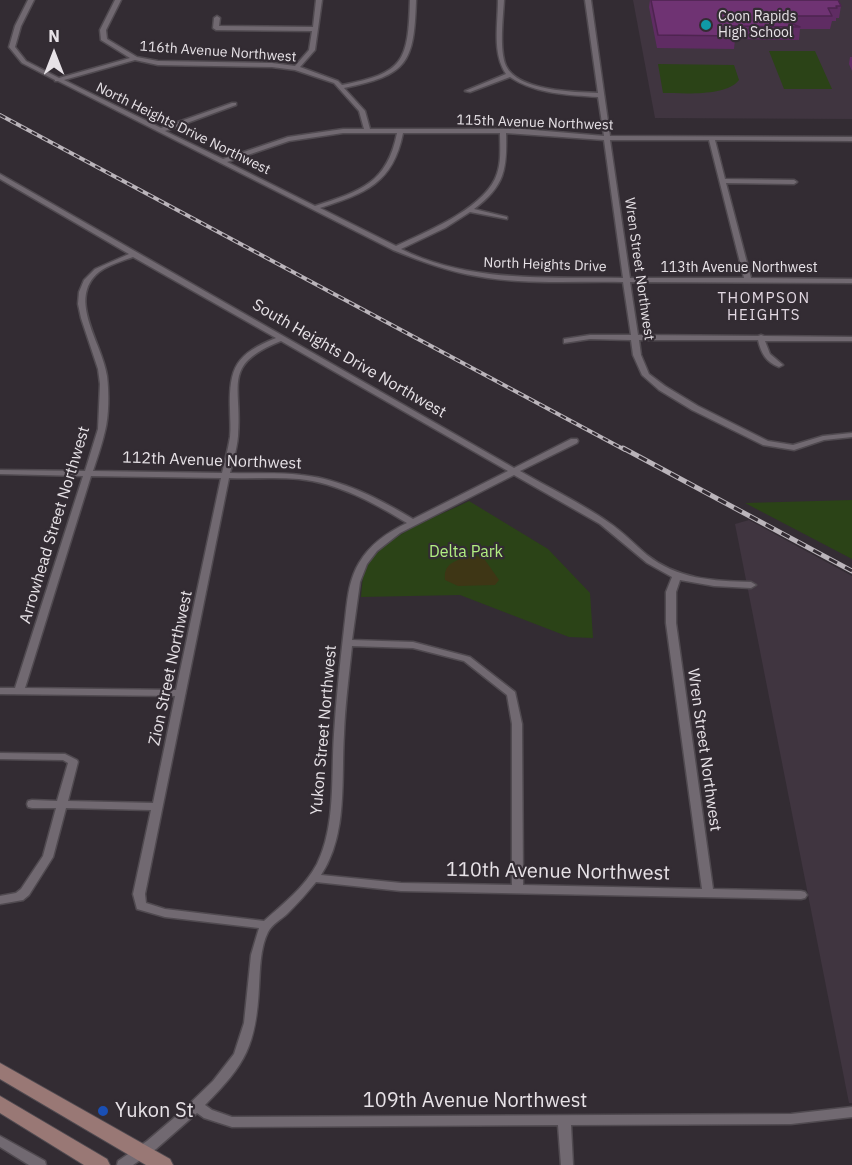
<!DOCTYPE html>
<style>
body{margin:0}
#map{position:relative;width:852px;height:1165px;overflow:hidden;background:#332c33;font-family:"IBM Plex Sans",sans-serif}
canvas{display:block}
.north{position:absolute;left:24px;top:24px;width:60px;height:60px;-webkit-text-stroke:4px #332c33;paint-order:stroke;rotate:0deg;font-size:16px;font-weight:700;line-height:24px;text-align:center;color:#e7e2e7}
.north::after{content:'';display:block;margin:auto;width:21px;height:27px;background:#e7e2e7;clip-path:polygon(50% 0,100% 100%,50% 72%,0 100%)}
</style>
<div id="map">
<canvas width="852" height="1165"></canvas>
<div class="north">N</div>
</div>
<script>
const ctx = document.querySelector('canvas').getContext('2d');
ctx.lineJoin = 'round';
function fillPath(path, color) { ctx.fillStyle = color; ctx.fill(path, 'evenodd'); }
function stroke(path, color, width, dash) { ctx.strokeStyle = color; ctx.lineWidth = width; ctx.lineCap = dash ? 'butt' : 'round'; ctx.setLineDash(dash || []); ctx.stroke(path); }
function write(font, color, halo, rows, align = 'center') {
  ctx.font = font + ' "IBM Plex Sans",sans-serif'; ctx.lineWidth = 4.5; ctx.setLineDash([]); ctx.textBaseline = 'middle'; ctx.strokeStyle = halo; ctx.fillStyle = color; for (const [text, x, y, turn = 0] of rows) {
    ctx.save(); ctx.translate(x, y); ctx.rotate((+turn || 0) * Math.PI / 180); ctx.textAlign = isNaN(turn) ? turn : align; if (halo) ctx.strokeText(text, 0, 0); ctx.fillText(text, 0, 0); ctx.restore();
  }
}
fillPath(new Path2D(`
 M 633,0 L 852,0 L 852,119 L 655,118 Z
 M 749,520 L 852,576 L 852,1103 L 849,1103 L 735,524 Z`), '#403540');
fillPath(new Path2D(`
 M 769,51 L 815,51 L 832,89 L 784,89 Z
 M 658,64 L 734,65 L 739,80 C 726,97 683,93 663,93 Z
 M 852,500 L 852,559 L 745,503 Z
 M 469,501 L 548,549 L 590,593 L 593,638 L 569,637 L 460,595 L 361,597 C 362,588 362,578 365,570 C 380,536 437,517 469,501 Z`), '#2b4317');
fillPath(new Path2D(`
 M 477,556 L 485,560 L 499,580 L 495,585 L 458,586 L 445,580 C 442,561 462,558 477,556 Z`), '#3e3615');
const street = new Path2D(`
 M 28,0 L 34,0 L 21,26 L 15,47 L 26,61 L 59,78 L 130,58 L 101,40 L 100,30 L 115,0 L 121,0 L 106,30 L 107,39 L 137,57 L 158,61 L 272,63 L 295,66 L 309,50 L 312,31 L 216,30 L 213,28 L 214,18 L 217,16 L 220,18 L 219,26 L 313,27 L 316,0 L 322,0 L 315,50 L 300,67 L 338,81 L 342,85 C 404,73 408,62 410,0 L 416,0 C 414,63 408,75 344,88 L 365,111 L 370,129 L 522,129 L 604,136 L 598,97 C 569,95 535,94 510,77 L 470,92 L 465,91 L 506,74 C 492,53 498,25 498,0 L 504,0 C 503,18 499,50 506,66 C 518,91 574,92 598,93 L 585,0 L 591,0 L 610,136 L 852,137 L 852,141 L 715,140 L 725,179 L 794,180 L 797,182 L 794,184 L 726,183 L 751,278 L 852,279 L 852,283 L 630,282 L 638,335 L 758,336 L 761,335 L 764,336 L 852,337 L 852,341 L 765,341 L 770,354 L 783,365 L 779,367 C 766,362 761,353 758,340 L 639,340 L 641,355 L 649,374 L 665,386 L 698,406 L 768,441 L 793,445 L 823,436 L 852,433 L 852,437 L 824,440 L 794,450 L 763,445 L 692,410 L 659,390 L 642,375 L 633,355 L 631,340 L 590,339 L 564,343 L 564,339 L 590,335 L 631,335 L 623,282 C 575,281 524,285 476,276 C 447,271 420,261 393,250 L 58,81 L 55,81 L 55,80 L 22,63 L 9,47 L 15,26 ZM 135,60 L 158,65 L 272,67 L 295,70 L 334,83 L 359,111 L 364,129 L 343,129 L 288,137 L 223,159 L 165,131 L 236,105 L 236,103 L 232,103 L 161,128 L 64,80 ZM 343,133 L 397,133 C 387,184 360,191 315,206 L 227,162 L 289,141 ZM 403,133 L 500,133 C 500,148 502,164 495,179 C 480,210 426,232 396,246 L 320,208 C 365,193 393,184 403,133 ZM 506,133 L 604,140 L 623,278 C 549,277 469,283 401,249 L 445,228 L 470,212 L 507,219 L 507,217 L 474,209 C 505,186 507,169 506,133 ZM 610,140 L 709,140 L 744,278 L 630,278 Z
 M 0,174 L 514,468 L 571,439 L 577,439 L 578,441 L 577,443 L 520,471 C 549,488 581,503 608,522 C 622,531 634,544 647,555 C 677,579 713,581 751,582 L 756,585 L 751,588 L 714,586 L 680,580 L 676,592 L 676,623 L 713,889 L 801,891 L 805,892 L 807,895 L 805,898 L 801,899 L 401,891 L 316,882 C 307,893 298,903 288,913 C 282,919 272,924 268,932 C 260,948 260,970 259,987 C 256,1045 246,1064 205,1105 L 212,1110 L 232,1117 L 791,1114 L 852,1107 L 852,1117 L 791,1124 L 571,1125 L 573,1165 L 561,1165 L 558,1125 L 232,1127 L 204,1118 L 197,1113 L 156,1149 L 133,1165 L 117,1165 L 118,1161 L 147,1141 L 181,1112 L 213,1081 L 234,1054 L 244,1023 L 251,955 L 259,928 L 165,917 L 137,909 L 133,894 L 151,810 L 66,808 L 53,857 L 29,895 L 23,900 L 0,904 L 0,896 L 16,893 L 21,889 L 43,856 L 56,808 L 32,808 L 28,807 L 27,804 L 28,801 L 32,800 L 57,801 L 68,763 L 63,760 L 0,759 L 0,753 L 65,754 L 77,760 L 78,762 L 68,801 L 153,803 L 175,696 L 0,694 L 0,688 L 15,688 L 83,476 L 0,474 L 0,470 L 85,471 L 98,429 L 100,384 L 98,369 L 81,318 L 78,304 L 79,292 L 84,280 L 95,269 L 129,254 L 0,179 ZM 133,257 L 276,338 C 236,354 229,367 230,409 C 230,418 231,428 230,437 C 228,449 225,461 222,473 L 93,471 C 97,458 102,445 105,431 C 109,416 109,392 107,376 C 103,344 66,299 99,272 C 108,265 122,261 133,257 ZM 281,341 L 508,471 L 413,519 C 379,499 342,479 301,475 C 278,472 254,474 230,473 C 233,461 237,449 238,436 C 243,386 220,365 281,341 ZM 514,475 L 600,524 L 647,563 L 672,577 L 666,592 L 666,623 L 702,889 L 523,885 L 522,724 L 515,692 L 470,657 L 413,642 L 352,640 L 360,582 L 367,564 L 377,551 L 400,533 ZM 91,476 L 221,478 L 176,690 L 25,688 ZM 229,478 C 253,479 276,477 299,479 C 338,483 374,503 407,523 C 388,532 370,544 359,563 C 347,583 347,607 344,629 C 340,664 336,699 334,734 C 331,777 336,825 317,864 C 305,887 283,904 264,921 L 165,909 L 146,903 L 145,894 ZM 352,646 L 413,648 L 464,661 L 507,695 L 512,724 L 512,885 L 401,883 L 321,875 C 348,834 341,780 344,734 C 345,705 349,675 352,646 Z
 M 0,1136 L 45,1161 L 46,1165 L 29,1165 L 0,1147 Z`);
const secondary = new Path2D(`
 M 0,1063 L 170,1159 L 173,1165 L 146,1165 L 0,1079 Z
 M 0,1096 L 107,1159 L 110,1165 L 84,1165 L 0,1113 Z`);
stroke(street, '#504a50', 3);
stroke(secondary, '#504a50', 2);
fillPath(street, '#716971');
fillPath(secondary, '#997875');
const railFar1 = new Path2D(`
 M 0,115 L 625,450`);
const rail = new Path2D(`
 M 623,448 L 852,571`);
stroke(railFar1, '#bab4ba', 4);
stroke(rail, '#bab4ba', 5);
stroke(railFar1, '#332c33', 2, [6]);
stroke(rail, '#332c33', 3, [9]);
fillPath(new Path2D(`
 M 650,0 L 838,0 L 841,6 L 839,18 L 836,18 L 836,21 L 832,21 L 830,29 L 800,29 L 799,40 L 735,39 L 734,49 L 657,48 L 649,7 Z
 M 850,57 L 852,57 L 852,71 L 849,64 Z`), '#5f2c63');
const building = new Path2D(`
 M 651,0 L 838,0 L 841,6 L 836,6 L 837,8 L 828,8 L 832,16 L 772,16 L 800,27 L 732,26 L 736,36 L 658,35 Z`);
fillPath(building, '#6f3373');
stroke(building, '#4e2450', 1.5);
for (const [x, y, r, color] of [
 [706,25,6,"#0f9aa8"],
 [103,1111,6,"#1a4fb4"]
]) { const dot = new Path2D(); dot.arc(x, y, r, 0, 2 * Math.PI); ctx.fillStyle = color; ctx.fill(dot); stroke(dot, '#332c33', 2); }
write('14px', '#e7e2e7', '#332c33', [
 ["Coon Rapids",718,17],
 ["High School",718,33]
], 'left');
write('14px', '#e7e2e7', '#332c33', [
 ["116th Avenue Northwest",218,52,4],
 ["115th Avenue Northwest",535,123,2],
 ["North Heights Drive Northwest",183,129,26],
 ["North Heights Drive",545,265,2],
 ["113th Avenue Northwest",739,268],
 ["Wren Street Northwest",639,269,82]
]);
ctx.letterSpacing = '1.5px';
write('15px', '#e3d9e3', '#332c33', [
 ["THOMPSON",764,299],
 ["HEIGHTS",764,316]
]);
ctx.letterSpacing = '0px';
write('16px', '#e7e2e7', '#332c33', [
 ["South Heights Drive Northwest",349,359,30],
 ["112th Avenue Northwest",212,461,2],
 ["Arrowhead Street Northwest",55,525,-73],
 ["Zion Street Northwest",171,668,-78],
 ["Yukon Street Northwest",324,730,-85],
 ["Wren Street Northwest",704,750,82]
]);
write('16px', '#b1ee82', '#332c33', [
 ["Delta Park",466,552]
]);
write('20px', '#e7e2e7', '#332c33', [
 ["110th Avenue Northwest",558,872,1],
 ["109th Avenue Northwest",475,1101]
]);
write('20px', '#e7e2e7', '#332c33', [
 ["Yukon St",115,1111]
], 'left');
</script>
